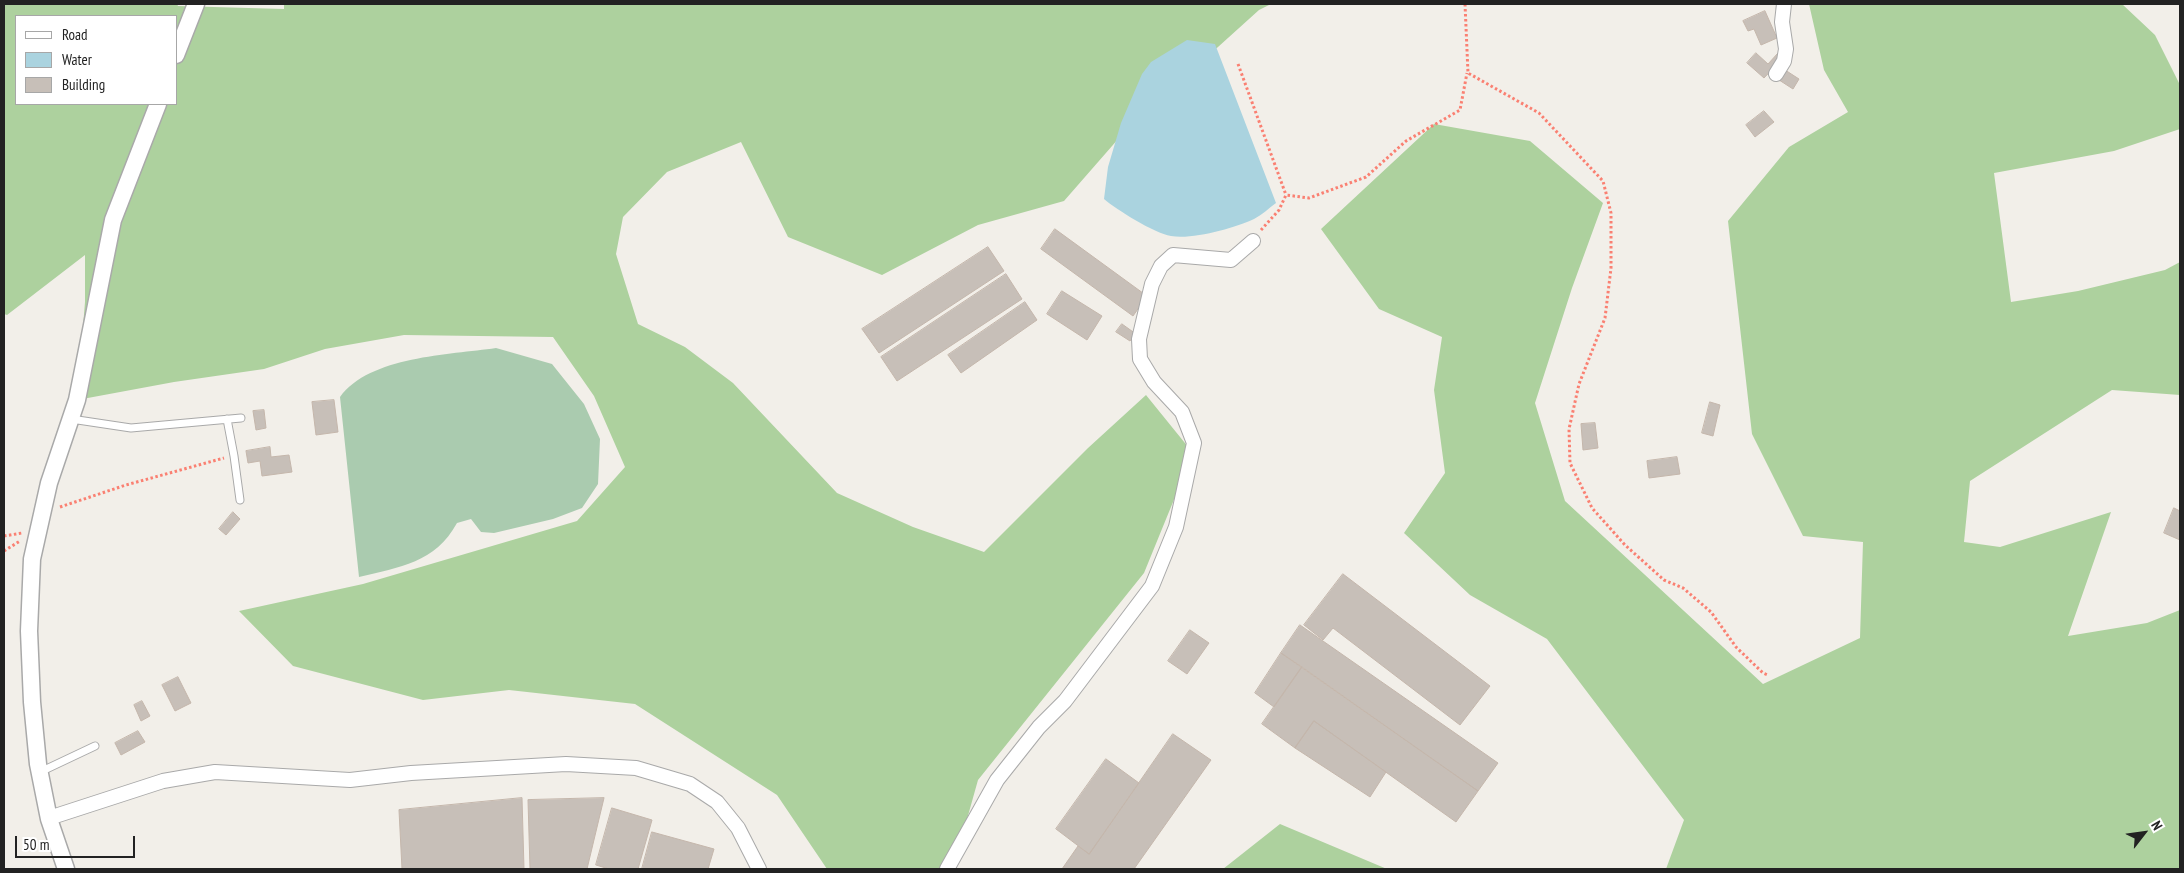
<!DOCTYPE html>
<style>
body{margin:0}
#map{position:relative;width:2184px;height:873px;overflow:hidden;background:#f2efe9;font-family:"PT Sans Narrow",sans-serif}
canvas{display:block}
.frame{position:absolute;inset:0;border:5px solid #222;pointer-events:none}
.legend{position:absolute;left:15px;top:15px;width:162px;height:90px;box-sizing:border-box;background:#fff;border:1px solid #a7a7a7;margin:0;padding:6px 9px;list-style:none;font-size:15px;color:#222}
.legend li{display:flex;align-items:center;gap:10px;height:25px}
.legend b{width:25px;border:1px solid #a7a7a7}
.north{position:absolute;left:2119px;top:808px;width:50px;height:50px;-webkit-text-stroke:4px #fff;paint-order:stroke;rotate:60deg;font-size:14px;font-weight:700;line-height:20px;text-align:center;color:#222}
.north::after{content:'';display:block;margin:auto;width:18px;height:22px;background:#222;clip-path:polygon(50% 0,100% 100%,50% 72%,0 100%)}
.scale{position:absolute;left:15px;top:836px;width:120px;height:22px;box-sizing:border-box;border:2px solid #222;border-top:0;padding-left:6px;font-size:15px;line-height:18px;white-space:nowrap;color:#222;-webkit-text-stroke:4px #fff;paint-order:stroke}
</style>
<div id="map">
<canvas width="2184" height="873"></canvas>
<div class="frame"></div>
<ul class="legend">
<li><b style="height:6px;background:#fff"></b>Road</li>
<li><b style="height:14px;background:#aad3df"></b>Water</li>
<li><b style="height:14px;background:#c7bfb8"></b>Building</li>
</ul>
<div class="north">N</div>
<div class="scale">50 m</div>
</div>
<script>
const ctx = document.querySelector('canvas').getContext('2d');
ctx.lineJoin = 'round';
function fillPath(path, color) { ctx.fillStyle = color; ctx.fill(path, 'evenodd'); }
function stroke(path, color, width, dash) { ctx.strokeStyle = color; ctx.lineWidth = width; ctx.lineCap = dash ? 'butt' : 'round'; ctx.setLineDash(dash || []); ctx.stroke(path); }
fillPath(new Path2D(`
 M 4,4 L 177,4 L 178,6 L 284,9 L 284,4 L 1271,4 L 1259,10 L 1126,130 L 1064,201 L 978,225 L 882,275 L 788,237 L 741,142 L 667,172 L 623,217 L 616,254 L 638,324 L 685,347 L 733,383 L 837,493 L 913,527 L 984,552 L 1088,448 L 1146,395 L 1193,453 L 1144,573 L 978,780 L 953,869 L 827,869 L 777,795 L 635,704 L 509,690 L 423,700 L 293,666 L 239,611 L 363,584 L 577,521 L 625,467 L 594,396 L 553,337 L 404,335 L 325,349 L 264,369 L 174,382 L 77,400 L 85,302 L 85,255 L 7,315 L 4,314 ZM 16,16 L 176,16 L 176,104 L 16,104 Z
 M 1809,4 L 2122,4 L 2155,35 L 2180,85 L 2180,129 L 2114,151 L 1994,173 L 2011,302 L 2078,291 L 2165,270 L 2180,262 L 2180,395 L 2112,390 L 1970,481 L 1964,542 L 2000,547 L 2111,512 L 2068,636 L 2147,623 L 2180,610 L 2180,869 L 1666,869 L 1684,820 L 1547,639 L 1470,595 L 1404,533 L 1445,473 L 1434,390 L 1442,337 L 1379,309 L 1321,229 L 1434,124 L 1530,141 L 1603,203 L 1572,288 L 1535,403 L 1565,501 L 1763,684 L 1860,638 L 1863,542 L 1803,536 L 1752,434 L 1728,221 L 1789,147 L 1848,112 L 1824,70 Z
 M 1280,824 L 1387,869 L 1223,869 Z`), '#add19e');
fillPath(new Path2D(`
 M 496,348 L 552,364 L 584,404 L 600,439 L 598,484 L 582,508 L 553,519 L 494,533 L 481,532 L 471,519 L 457,523 C 435,563 400,567 359,577 L 340,397 C 370,356 449,355 496,348 Z`), '#aacbaf');
fillPath(new Path2D(`
 M 1187,40 L 1215,44 L 1276,203 C 1269,208 1262,215 1254,219 C 1235,228 1192,240 1171,236 C 1154,233 1117,210 1104,199 L 1108,167 L 1121,123 L 1142,74 L 1151,62 Z`), '#aad3df');
const building = new Path2D(`
 M 1765,11 L 1777,38 L 1761,45 L 1754,29 L 1748,31 L 1743,21 Z
 M 1756,53 L 1768,64 L 1778,53 L 1780,61 L 1764,78 L 1747,63 Z
 M 1782,68 L 1799,79 L 1793,89 L 1776,78 Z
 M 1764,111 L 1774,122 L 1755,137 L 1746,125 Z
 M 1055,229 L 1147,296 L 1133,316 L 1041,249 Z
 M 988,247 L 1004,271 L 879,353 L 862,329 Z
 M 1006,274 L 1022,299 L 897,381 L 881,357 Z
 M 1062,291 L 1102,316 L 1087,340 L 1047,314 Z
 M 1025,302 L 1037,320 L 961,373 L 948,355 Z
 M 1122,324 L 1136,334 L 1130,341 L 1116,332 Z
 M 334,400 L 338,432 L 316,435 L 312,402 Z
 M 1710,402 L 1720,405 L 1713,436 L 1702,433 Z
 M 264,410 L 266,428 L 256,430 L 253,411 Z
 M 1595,423 L 1598,448 L 1583,450 L 1581,424 Z
 M 270,447 L 271,457 L 289,455 L 292,472 L 262,476 L 260,461 L 248,463 L 246,451 Z
 M 1677,457 L 1680,474 L 1649,478 L 1647,461 Z
 M 2174,508 L 2180,511 L 2180,540 L 2164,533 Z
 M 233,512 L 240,519 L 226,535 L 219,529 Z
 M 1343,574 L 1490,686 L 1460,725 L 1333,628 L 1323,640 L 1304,625 Z
 M 1300,625 L 1498,763 L 1478,791 L 1281,653 Z
 M 1190,630 L 1209,643 L 1187,674 L 1168,661 Z
 M 1281,653 L 1302,667 L 1274,707 L 1255,693 Z
 M 1302,667 L 1478,791 L 1456,822 L 1314,721 L 1295,748 L 1262,724 Z
 M 178,677 L 191,703 L 175,711 L 162,685 Z
 M 142,701 L 150,716 L 141,721 L 134,705 Z
 M 1314,721 L 1386,772 L 1370,797 L 1295,748 Z
 M 138,731 L 145,742 L 121,755 L 115,743 Z
 M 1173,734 L 1211,760 L 1134,869 L 1062,869 L 1078,846 L 1089,854 Z
 M 1106,759 L 1139,783 L 1089,854 L 1056,829 Z
 M 522,798 L 524,869 L 402,869 L 399,810 Z
 M 604,798 L 587,869 L 530,869 L 528,800 Z
 M 612,808 L 652,820 L 638,869 L 609,869 L 596,865 Z
 M 652,832 L 714,849 L 708,869 L 642,869 Z`);
fillPath(building, '#c7bfb8');
stroke(building, '#c4b6ab', 1);
const service = new Path2D(`
 M 71,419 L 131,428 L 241,418
 M 227,419 L 234,456 L 240,500
 M 40,772 L 95,746`);
const minor = new Path2D(`
 M 1776,74 L 1784,61 L 1786,49 L 1782,22 L 1784,4
 M 49,818 L 163,781 L 215,772 L 350,780 L 411,773 L 566,764 L 636,768 L 690,784 L 717,802 L 738,828 L 759,869
 M 947,869 L 997,780 L 1039,727 L 1065,701 L 1152,586 L 1176,527 L 1194,443 L 1182,412 L 1154,382 L 1140,359 L 1139,339 L 1152,284 L 1161,266 L 1173,255 L 1231,260 L 1253,241`);
const tertiary = new Path2D(`
 M 176,55 L 196,4
 M 66,869 L 49,819 L 38,764 L 32,702 L 29,631 L 32,559 L 49,483 L 77,400 L 113,220 L 158,104`);
stroke(service, '#a9a9a9', 9);
stroke(minor, '#a9a9a9', 16);
stroke(tertiary, '#a9a9a9', 19);
stroke(new Path2D(`
 M 1465,4 L 1468,73 L 1539,113 L 1603,181 L 1611,213 L 1611,268 L 1605,318 L 1579,384 L 1569,429 L 1570,463 L 1592,508 L 1625,545 L 1664,580 L 1683,588 L 1711,612 L 1736,647 L 1763,673 L 1768,675
 M 1238,64 L 1286,195
 M 1261,230 L 1279,210 L 1286,195 L 1309,198 L 1366,177 L 1406,141 L 1460,110 L 1467,73
 M 60,507 L 126,485 L 224,458
 M 4,536 L 22,533
 M 4,551 L 20,541`), '#fa8072', 3, [2.5, 2.5]);
stroke(service, '#fff', 7);
stroke(minor, '#fff', 14);
stroke(tertiary, '#fff', 16);
</script>
